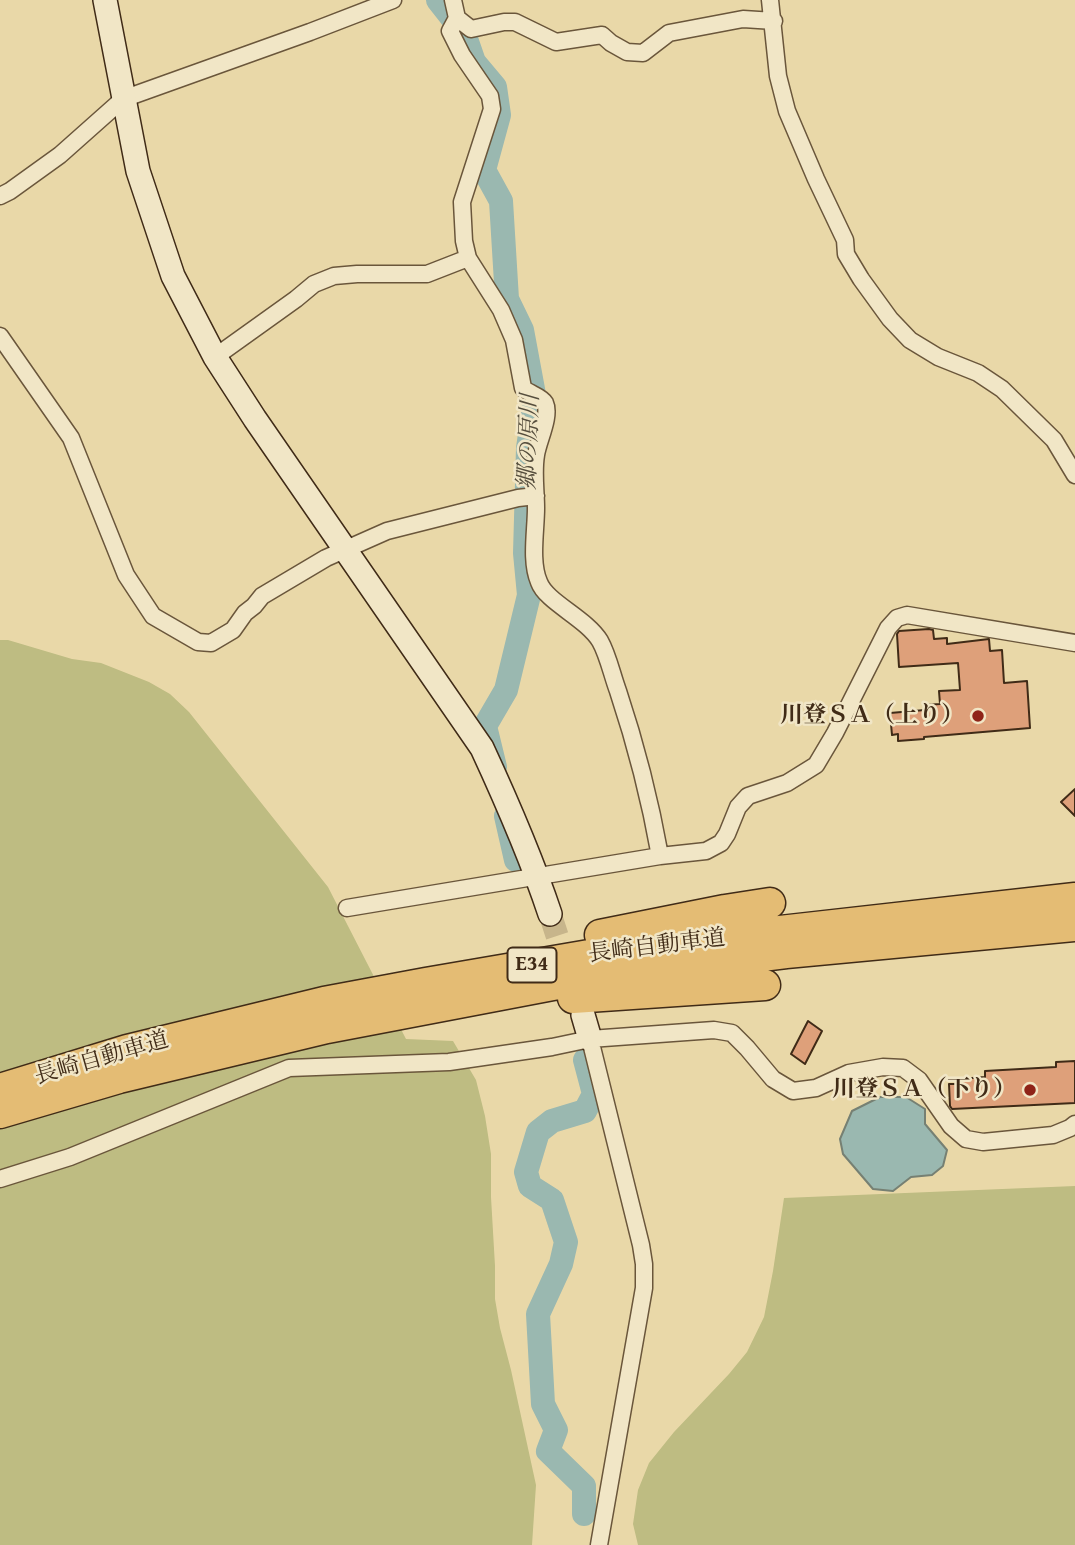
<!DOCTYPE html>
<meta charset="utf-8">
<style>
body{margin:0}
canvas{display:block;background:#e9d8a8}
</style>
<canvas width="1075" height="1545"></canvas>
<script>
const ctx = document.querySelector('canvas').getContext('2d');
ctx.lineJoin = 'round';
function fillPath(path, color) { ctx.fillStyle = color; ctx.fill(path, 'evenodd'); }
function stroke(path, color, width, dash) { ctx.strokeStyle = color; ctx.lineWidth = width; ctx.lineCap = dash ? 'butt' : 'round'; ctx.setLineDash(dash || []); ctx.stroke(path); }
function write(font, color, halo, rows, align = 'center') {
  ctx.font = font + ' "Gentium Book Plus","Noto Serif JP",serif'; ctx.lineWidth = 5; ctx.setLineDash([]); ctx.textBaseline = 'middle'; ctx.strokeStyle = halo; ctx.fillStyle = color; for (const [text, x, y, turn = 0] of rows) {
    ctx.save(); ctx.translate(x, y); ctx.rotate((+turn || 0) * Math.PI / 180); ctx.textAlign = isNaN(turn) ? turn : align; if (halo) ctx.strokeText(text, 0, 0); ctx.fillText(text, 0, 0); ctx.restore();
  }
}
fillPath(new Path2D(`
 M 0,640 L 8,640 L 72,659 L 101,663 L 149,682 L 170,694 L 189,712 L 328,887 L 406,1039 L 453,1041 L 476,1080 L 485,1116 L 491,1154 L 491,1197 L 495,1266 L 495,1299 L 500,1328 L 511,1370 L 536,1485 L 532,1545 L 0,1545 Z
 M 1075,1186 L 1075,1545 L 638,1545 L 633,1524 L 638,1490 L 649,1463 L 674,1432 L 729,1374 L 747,1352 L 764,1317 L 773,1271 L 784,1198 Z`), '#bebc82');
const water = new Path2D(`
 M 880,1097 L 906,1097 L 925,1109 L 925,1124 L 947,1150 L 943,1166 L 932,1175 L 911,1177 L 893,1191 L 873,1189 L 843,1154 L 840,1139 L 852,1111 Z`);
fillPath(water, '#9ab8b0');
stroke(water, '#768073', 2);
stroke(new Path2D(`
 M 438,0 L 464,33 L 474,62 L 495,87 L 499,115 L 484,170 L 501,201 L 507,299 L 522,330 L 535,400 L 528,448 L 525,553 L 529,595 L 506,690 L 485,726 L 495,767
 M 506,816 L 516,860
 M 584,1514 L 584,1486 L 548,1451 L 556,1430 L 543,1404 L 538,1314 L 561,1264 L 566,1242 L 552,1200 L 530,1186 L 526,1172 L 538,1132 L 552,1121 L 585,1111 L 594,1094 L 585,1060`), '#9ab8b0', 24);
const building = new Path2D(`
 M 929,629 L 933,630 L 934,639 L 947,638 L 947,644 L 989,639 L 990,651 L 1002,650 L 1004,683 L 1027,681 L 1030,728 L 924,737 L 924,739 L 898,741 L 898,734 L 892,735 L 890,713 L 925,710 L 925,705 L 940,704 L 939,691 L 960,690 L 958,663 L 899,667 L 897,634 L 899,631 Z
 M 1075,789 L 1075,816 L 1061,802 Z
 M 808,1021 L 822,1031 L 805,1064 L 791,1054 Z
 M 1075,1061 L 1075,1103 L 952,1109 L 950,1106 L 949,1084 L 959,1084 L 959,1079 L 985,1077 L 985,1071 L 1056,1067 L 1056,1062 Z`);
fillPath(building, '#dea07a');
stroke(building, '#402b17', 2);
stroke(new Path2D(`
 M 550,914 L 570,975`), '#c7b58b', 23, [23, 11]);
const street = new Path2D(`
 M 453,0 L 457,18 L 471,29 L 504,22 L 515,22 L 556,42 L 602,35 L 611,43 L 627,52 L 643,53 L 669,33 L 743,19 L 774,21
 M 770,0 L 778,76 L 787,111 L 816,179 L 845,240 L 846,254 L 861,279 L 890,319 L 910,340 L 938,357 L 978,373 L 1002,389 L 1054,440 L 1075,475
 M 457,18 L 450,31 L 462,55 L 490,96 L 492,109 L 462,202 L 464,241 L 468,258 L 501,310 L 514,340 L 523,388 C 529,394 541,396 545,403 C 551,416 538,441 536,455 C 533,472 536,491 536,508 C 536,531 530,561 539,582 C 546,602 586,618 600,641 C 608,655 612,675 618,691 C 636,745 650,800 660,856
 M 0,196 L 10,191 L 60,155 L 123,99 L 310,32 L 393,0
 M 0,336 L 71,438 L 126,575 L 153,616 L 198,642 L 211,643 L 233,630 L 245,613 L 254,606 L 262,596 L 326,558 L 387,531 L 518,498 L 536,496
 M 215,357 L 296,299 L 314,284 L 334,276 L 357,274 L 427,274 L 468,258
 M 347,908 L 660,856 L 706,851 L 721,843 L 727,834 L 738,807 L 748,796 L 787,783 L 816,765 L 835,733 L 888,628 L 897,618 L 907,615 L 1075,643
 M 590,1039 L 641,1245 L 644,1264 L 644,1288 L 599,1545
 M 0,1179 L 70,1157 L 289,1068 L 449,1062 L 552,1047 L 590,1039 L 714,1030 L 732,1033 L 747,1048 L 773,1079 L 793,1091 L 816,1088 L 849,1073 L 883,1067 L 903,1068 L 919,1080 L 951,1126 L 966,1139 L 983,1142 L 1053,1135 L 1070,1128 L 1075,1124`);
const secondary = new Path2D(`
 M 105,0 L 138,171 L 173,276 L 215,357 L 255,419 L 482,748 C 507,802 531,857 550,914
 M 583,1015 L 590,1039`);
const highway = new Path2D(`
 M 600,935 L 725,910 L 770,903
 M 573,998 L 765,985
 M 0,1089 L 127,1050 L 324,1002 L 426,983 L 595,954 L 780,931 L 1075,898
 M 0,1113 L 119,1078 L 327,1028 L 600,976 L 786,953 L 1075,926`);
stroke(street, '#6a563b', 19);
stroke(secondary, '#402b17', 26);
stroke(highway, '#402b17', 33);
stroke(street, '#f1e6c6', 16);
stroke(secondary, '#f1e6c6', 23);
stroke(highway, '#e4bc74', 30);
for (const [x, y, r, color] of [
 [978,716,7,"#8f2418"],
 [1030,1090,7,"#8f2418"]
]) { const dot = new Path2D(); dot.arc(x, y, r, 0, 2 * Math.PI); ctx.fillStyle = color; ctx.fill(dot); stroke(dot, '#f1e6c6', 2.5); }
for (const [x, y, w] of [
 [532,965,49]
]) { const box = new Path2D(); box.roundRect(x - w / 2, y - 17.5, w, 35, 5); ctx.fillStyle = '#f1e6c6'; ctx.fill(box); stroke(box, '#402b17', 2); }
write('bold 21px', '#402b17', null, [
 ["E34",532,965]
]);
write('bold 23px', '#402b17', '#f1e6c6', [
 ["川登ＳＡ（上り）",964,716],
 ["川登ＳＡ（下り）",1016,1090]
], 'right');
write('23px', '#402b17', '#f1e6c6', [
 ["長崎自動車道",657,947,-7],
 ["長崎自動車道",102,1059,-16]
]);
write('italic 24px', '#564e3d', '#f1e6c6', [
 ["郷の原川",530,442,-88]
]);
</script>
